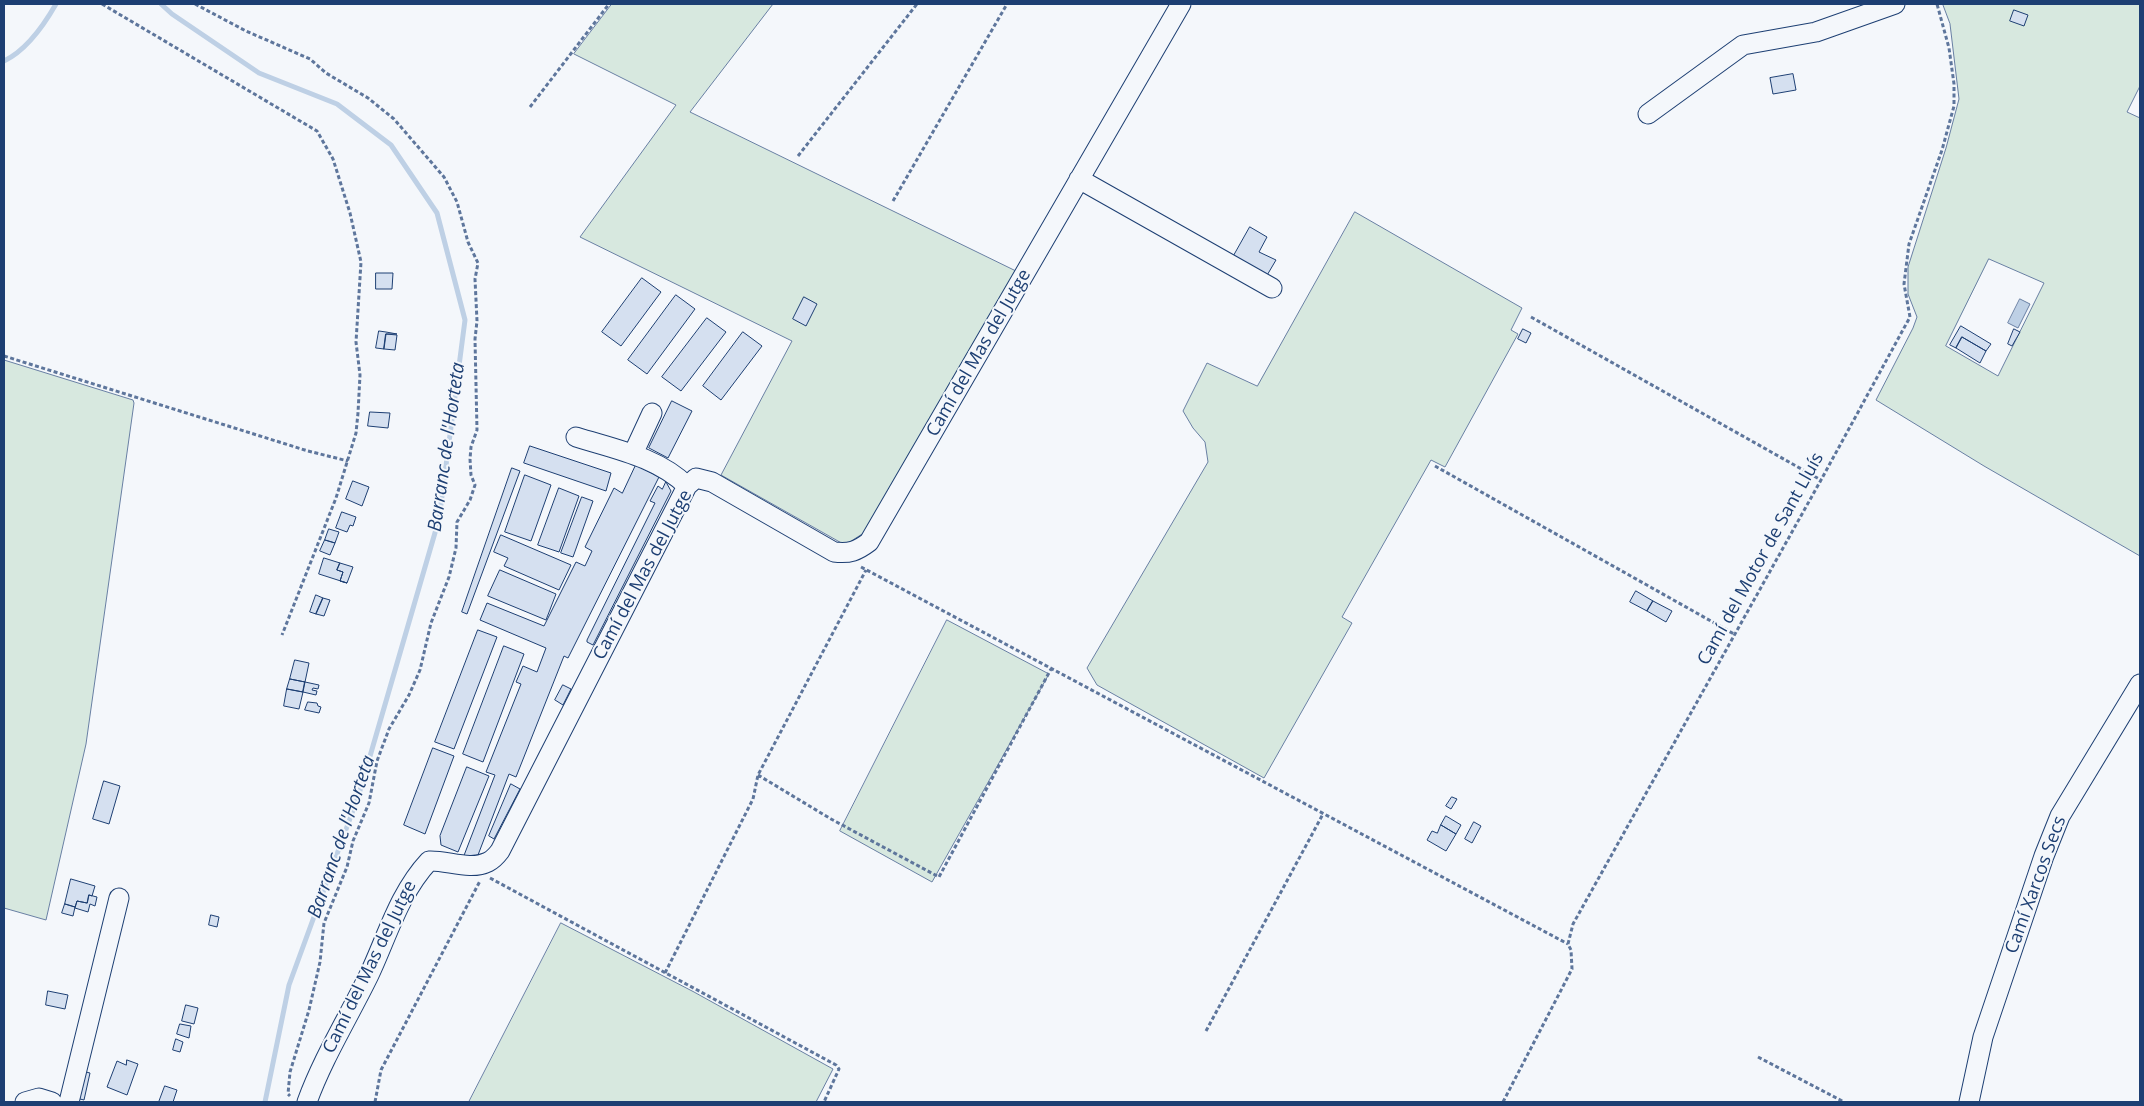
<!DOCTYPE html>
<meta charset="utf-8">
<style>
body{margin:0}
#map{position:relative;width:2144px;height:1106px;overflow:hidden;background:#f4f7fb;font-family:"Open Sans",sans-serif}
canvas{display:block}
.frame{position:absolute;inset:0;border:5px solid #1d3f73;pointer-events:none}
</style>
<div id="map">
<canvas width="2144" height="1106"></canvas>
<div class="frame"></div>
</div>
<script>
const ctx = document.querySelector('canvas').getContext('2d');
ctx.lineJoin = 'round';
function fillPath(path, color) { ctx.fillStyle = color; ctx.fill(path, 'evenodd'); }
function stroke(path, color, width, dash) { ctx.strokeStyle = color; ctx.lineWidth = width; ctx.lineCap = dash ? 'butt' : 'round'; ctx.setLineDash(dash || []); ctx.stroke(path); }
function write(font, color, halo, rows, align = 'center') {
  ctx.font = font + ' "Open Sans",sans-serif'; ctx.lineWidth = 4; ctx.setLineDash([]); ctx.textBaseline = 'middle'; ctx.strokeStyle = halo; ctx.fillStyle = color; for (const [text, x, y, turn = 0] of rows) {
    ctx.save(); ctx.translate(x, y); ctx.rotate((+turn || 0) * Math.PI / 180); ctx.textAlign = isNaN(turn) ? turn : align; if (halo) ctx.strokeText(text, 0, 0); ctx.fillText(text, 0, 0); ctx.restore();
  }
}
const green = new Path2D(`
 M 612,4 L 773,4 L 690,112 L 1018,272 L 870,529 L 845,545 L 721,475 L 792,341 L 580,237 L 676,105 L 574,54 Z
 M 1943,4 L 2140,4 L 2140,86 L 2127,112 L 2140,118 L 2140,556 L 1984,466 L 1876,400 L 1913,328 L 1917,317 L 1908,294 L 1908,267 L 1946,148 L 1959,99 L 1950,24 ZM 1989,259 L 2044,283 L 1998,376 L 1946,346 Z
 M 1355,212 L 1522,308 L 1511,330 L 1518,334 L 1445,467 L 1431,460 L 1342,617 L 1352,623 L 1264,778 L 1097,685 L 1087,668 L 1208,462 L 1205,442 L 1193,428 L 1183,411 L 1207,363 L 1257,386 Z
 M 4,360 L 133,400 L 134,403 L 86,744 L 46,920 L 4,908 Z
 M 947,620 L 1049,674 L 932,882 L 840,831 Z
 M 561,923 L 694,992 L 833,1069 L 816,1102 L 469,1102 Z`);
fillPath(green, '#d7e8df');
stroke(green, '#687fa3', 1);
const water = new Path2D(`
 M 2020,299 L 2030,304 L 2018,328 L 2008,323 Z`);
fillPath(water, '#bed0e5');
stroke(water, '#687fa3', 1);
stroke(new Path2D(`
 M 161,4 L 172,14 L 259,73 L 337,104 L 391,145 L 437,213 L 465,320 L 439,519 L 359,794 L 289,985 L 265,1102
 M 4,61 C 27,50 44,25 56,4`), '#bed0e5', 5);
const building = new Path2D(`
 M 2014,10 L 2028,15 L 2024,26 L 2010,21 Z
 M 1793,74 L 1796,90 L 1773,94 L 1770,78 Z
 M 1250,227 L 1267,237 L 1259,252 L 1276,260 L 1266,277 L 1232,259 Z
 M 376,273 L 393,273 L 392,289 L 376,289 Z
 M 642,278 L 661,292 L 621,346 L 602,332 Z
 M 676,295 L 695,309 L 647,374 L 628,360 Z
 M 804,297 L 817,304 L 806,326 L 793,319 Z
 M 707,318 L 726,332 L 681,391 L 662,377 Z
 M 1961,326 L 1991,344 L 1986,351 L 1962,337 L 1956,348 L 1950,345 Z
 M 1523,329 L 1531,333 L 1526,343 L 1518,339 Z
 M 2014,329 L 2020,332 L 2012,346 L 2008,344 Z
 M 379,331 L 386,332 L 397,334 L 386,334 L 384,349 L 376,348 Z
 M 743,332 L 762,346 L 721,400 L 703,386 Z
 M 386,334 L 397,335 L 395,350 L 384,349 Z
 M 1962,337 L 1986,351 L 1980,363 L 1956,348 Z
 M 672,401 L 692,411 L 668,458 L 649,448 Z
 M 370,412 L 390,413 L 388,428 L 368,426 Z
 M 530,446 L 611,473 L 606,491 L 524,463 Z
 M 636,465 L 659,477 L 568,658 L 564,656 L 516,777 L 509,774 L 478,855 L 463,858 L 495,775 L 486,772 L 521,684 L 516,682 L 523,666 L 537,672 L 546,648 L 480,620 L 487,603 L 544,626 L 576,562 L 585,566 L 592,551 L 585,547 L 614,488 L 622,493 Z
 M 512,468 L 520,471 L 467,614 L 462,612 Z
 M 525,475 L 551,485 L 531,541 L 505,532 Z
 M 353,481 L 369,487 L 362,506 L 346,499 Z
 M 666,482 L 671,491 L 593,645 L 587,642 L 587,640 L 655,503 L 650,501 L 658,486 L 662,489 Z
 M 559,488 L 579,496 L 559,552 L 538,545 Z
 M 582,497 L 593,501 L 573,557 L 561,553 Z
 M 342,512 L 356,517 L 353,526 L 350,525 L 347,532 L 336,528 Z
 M 329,529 L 339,532 L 335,543 L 325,540 Z
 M 501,535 L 571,565 L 559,590 L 504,566 L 508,558 L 494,552 Z
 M 325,540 L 335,543 L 330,555 L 320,551 Z
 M 324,558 L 340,563 L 337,570 L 343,572 L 340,581 L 347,583 L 319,574 Z
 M 340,563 L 353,567 L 347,583 L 340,581 L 343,572 L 337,570 Z
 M 500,570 L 556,594 L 546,620 L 488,596 Z
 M 1636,591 L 1653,601 L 1647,611 L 1630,602 Z
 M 316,595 L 323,598 L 316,614 L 310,612 Z
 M 323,598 L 330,600 L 324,616 L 316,614 Z
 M 1653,601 L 1672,611 L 1666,622 L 1647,611 Z
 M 478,630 L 497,637 L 454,749 L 435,742 Z
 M 504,646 L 524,654 L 483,762 L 463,754 Z
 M 295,660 L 309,663 L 305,682 L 290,679 Z
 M 290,679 L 305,682 L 303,692 L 287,689 Z
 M 305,682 L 319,685 L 318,689 L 313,688 L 312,690 L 317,691 L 316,695 L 303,692 Z
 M 563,685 L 571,689 L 563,705 L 555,700 Z
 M 287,689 L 303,692 L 299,709 L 284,706 Z
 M 308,702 L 317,703 L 318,706 L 321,707 L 319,713 L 305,710 Z
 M 433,748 L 454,756 L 425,834 L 404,825 Z
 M 467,767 L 489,776 L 458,852 L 441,845 L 440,836 Z
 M 104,781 L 120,786 L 109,824 L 93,819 Z
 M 511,784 L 520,789 L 494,839 L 489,836 Z
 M 1452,797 L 1457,799 L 1451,809 L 1446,806 Z
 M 1446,816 L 1461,825 L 1456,834 L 1441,825 Z
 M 1474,822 L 1481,826 L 1472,843 L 1465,839 Z
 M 1441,825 L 1456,834 L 1446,851 L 1427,840 L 1432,831 L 1437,833 Z
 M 71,879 L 95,886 L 92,896 L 89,895 L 87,903 L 77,901 L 75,907 L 65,904 Z
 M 89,895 L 97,897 L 95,906 L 90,904 L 88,912 L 75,908 L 77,901 L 87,903 Z
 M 65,904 L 75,907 L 73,916 L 62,913 Z
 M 211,915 L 219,917 L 217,927 L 209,925 Z
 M 48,991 L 68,995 L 65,1009 L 46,1005 Z
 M 186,1005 L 198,1008 L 194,1024 L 182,1021 Z
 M 180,1024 L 191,1026 L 189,1038 L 177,1034 Z
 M 176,1039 L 183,1042 L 180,1052 L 173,1050 Z
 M 127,1060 L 138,1064 L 127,1095 L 107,1087 L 117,1061 L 126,1065 Z
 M 82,1071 L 90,1073 L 84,1100 L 76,1098 Z
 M 165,1086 L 177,1090 L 173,1102 L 159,1102 Z`);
fillPath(building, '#d5e0f0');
stroke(building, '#1d3f73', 1);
const minor = new Path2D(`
 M 1648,114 L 1743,45 L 1816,32 L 1895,4
 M 1079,179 L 1272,288
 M 576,437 C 614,449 658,457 687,486
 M 633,454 L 652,413
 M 25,1102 L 39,1098 L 52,1102
 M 69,1102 L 119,898
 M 307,1102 C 323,1058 348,1018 369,975 C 387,937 399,893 429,861 C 447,860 470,871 488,862 C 492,860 497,855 500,851 L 687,486 L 696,478 L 712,482 L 834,552 C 850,554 857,551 869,542 L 1181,4
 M 1969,1102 L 1983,1037 L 2044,856 L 2060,816 L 2140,684`);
stroke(minor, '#1d3f73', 21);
stroke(new Path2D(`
 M 102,4 L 317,131 L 333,159 L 350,213 L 361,262 L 356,342 L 360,375 L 358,413 L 356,433 L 336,498 L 282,635
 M 195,4 L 246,31 L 310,59 L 326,73 L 368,98 L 394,119 L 444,177 L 457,202 L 468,242 L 478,263 L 475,279 L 477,321 L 475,339 L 477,430 L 471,447 L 470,459 L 471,475 L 475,485 L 470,500 L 457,522 L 456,548 L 449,577 L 431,623 L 420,670 L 409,695 L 389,729 L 377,761 L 369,803 L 353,841 L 347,867 L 324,923 L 320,962 L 309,1010 L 290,1072 L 288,1094 L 290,1096
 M 530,107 L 609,4
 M 798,156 L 917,4
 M 893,201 L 1007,4
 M 1531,317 L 1821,480
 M 4,356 L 308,451 L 348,461
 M 1435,466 L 1734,634
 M 861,567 L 1568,944
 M 758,775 L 831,819 L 939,877 L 1051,669
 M 490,878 L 836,1065 L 839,1069 L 824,1102
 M 665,973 L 753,799 L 758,775 L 866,570
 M 1206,1031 L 1323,814
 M 1758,1057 L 1844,1102
 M 375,1102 L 381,1070 L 480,881
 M 1503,1102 L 1572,969 L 1571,950 L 1568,944 L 1573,924 L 1821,480 L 1910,317 L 1904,284 L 1909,244 L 1942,150 L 1954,106 L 1954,84 L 1949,48 L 1937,4`), '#5e769c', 3, [4, 2.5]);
stroke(minor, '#f4f7fb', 19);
write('18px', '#1d3f73', '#f4f7fb', [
 ["Camí del Mas del Jutge",979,353,-60],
 ["Camí del Motor de Sant Lluís",1761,559,-61],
 ["Camí del Mas del Jutge",643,575,-62],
 ["Camí Xarcos Secs",2036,885,-70],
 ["Camí del Mas del Jutge",370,967,-64]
]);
write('italic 19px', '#1d3f73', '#f4f7fb', [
 ["Barranc de l'Horteta",447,447,-82],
 ["Barranc de l'Horteta",342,837,-71]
]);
</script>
